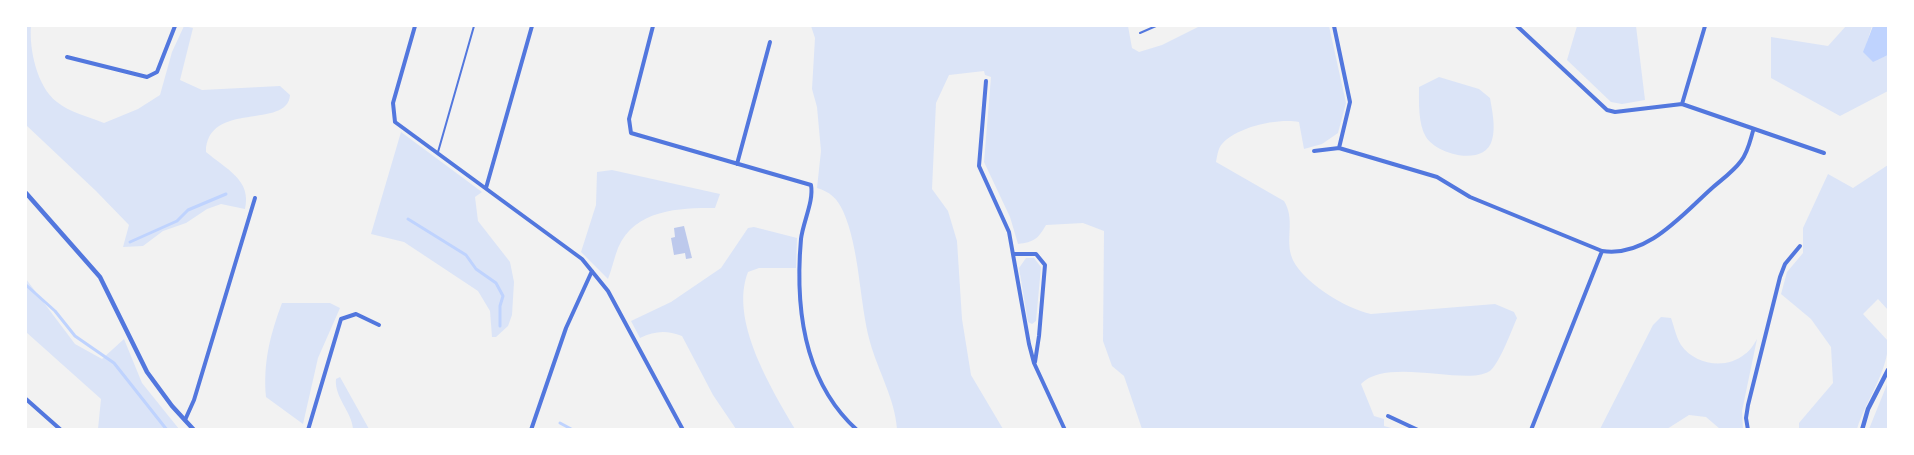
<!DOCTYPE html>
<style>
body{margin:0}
#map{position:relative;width:1914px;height:455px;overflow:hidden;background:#f2f2f2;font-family:Helvetica,sans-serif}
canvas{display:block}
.frame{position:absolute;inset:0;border:27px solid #fff;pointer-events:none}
</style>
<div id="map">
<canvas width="1914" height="455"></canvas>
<div class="frame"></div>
</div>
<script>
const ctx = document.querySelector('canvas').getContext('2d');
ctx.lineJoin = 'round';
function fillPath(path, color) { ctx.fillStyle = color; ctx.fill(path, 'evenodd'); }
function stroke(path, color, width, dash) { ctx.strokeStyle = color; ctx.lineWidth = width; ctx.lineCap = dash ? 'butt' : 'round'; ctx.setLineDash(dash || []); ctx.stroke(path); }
fillPath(new Path2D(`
 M 26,26 L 31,26 C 29,49 37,87 57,102 C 69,112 89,117 104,123 L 138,109 L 160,95 L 172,52 L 184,26 L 193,28 L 180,80 L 202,90 L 280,86 L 290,95 C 288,130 207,100 206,152 C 226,169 252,180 245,209 L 221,204 L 207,209 L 186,223 L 163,231 L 143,246 L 123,247 L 129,225 L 96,191 L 26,125 Z
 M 811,26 L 1128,26 L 1132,48 L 1139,52 L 1162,45 L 1200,26 L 1329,26 L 1346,103 L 1338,133 L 1322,144 L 1304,149 L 1299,122 C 1277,118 1237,127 1222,144 C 1218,148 1217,157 1216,162 L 1284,201 C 1295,219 1286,236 1291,255 C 1298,280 1346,309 1371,314 L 1495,304 L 1514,312 L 1517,318 C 1511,332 1501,359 1492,369 C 1474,389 1388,355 1361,384 L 1374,416 L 1384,419 L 1384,426 L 1395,429 L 1142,429 L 1124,376 L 1112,366 L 1103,341 L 1104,231 L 1083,223 L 1046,225 C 1038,239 1034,242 1018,244 L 1010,217 L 984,162 L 991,77 L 985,75 L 984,71 L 949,75 L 936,103 L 932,189 L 948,211 L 957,241 L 962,319 L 971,375 L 1003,429 L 897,429 C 895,399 878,371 870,342 C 859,301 860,249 843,211 C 837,198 830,192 817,188 L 821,151 L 817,107 L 812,89 L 815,38 Z
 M 1577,26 L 1636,26 L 1645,100 L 1622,104 L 1611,102 L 1567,60 Z
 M 1846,26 L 1872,26 L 1864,52 L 1873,61 L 1888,55 L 1888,91 L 1840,116 L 1771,78 L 1771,37 L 1828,46 Z
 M 1439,77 L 1479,89 L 1490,98 C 1492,110 1496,127 1492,140 C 1485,167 1437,155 1426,137 C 1418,124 1419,102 1419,87 Z
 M 401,132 L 482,192 L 475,197 L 478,221 L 510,262 L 514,282 L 512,315 L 508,326 L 496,337 L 492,337 L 490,311 L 478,291 L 404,242 L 371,234 Z
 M 1888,165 L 1888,310 L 1878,299 L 1863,314 L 1888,341 C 1889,370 1866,400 1857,429 L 1799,429 L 1799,423 L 1833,383 L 1831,347 L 1811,319 L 1781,294 L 1787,272 L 1803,253 L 1803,228 L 1828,174 L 1853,188 Z
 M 612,170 L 720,194 L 715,208 C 679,208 635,209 618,248 C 614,258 612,269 608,279 L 581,252 L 596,205 L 597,172 Z
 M 754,227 L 797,238 L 796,268 L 759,268 L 748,272 C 729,320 771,388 795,429 L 736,429 L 713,395 L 682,336 C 666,330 655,331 640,338 L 631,321 L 671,302 L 721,268 L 748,228 Z
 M 1026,258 L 1034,258 L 1041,267 L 1036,321 L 1032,324 L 1028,322 L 1019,268 Z
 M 26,279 L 75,344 L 102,359 L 124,339 L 142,383 L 179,429 L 98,429 L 101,399 L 26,332 Z
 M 282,303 L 330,303 L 340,308 L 318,358 L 303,424 L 266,397 C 263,363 270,335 282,303 Z
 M 1661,317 L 1671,318 C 1674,326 1676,337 1681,345 C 1695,365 1726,370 1745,354 C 1750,351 1754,344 1757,339 L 1742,411 L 1743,429 L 1720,429 L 1706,417 L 1689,415 L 1667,429 L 1600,429 L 1653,325 Z
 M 340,377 L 369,429 L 353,429 C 352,412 334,397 336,379 Z
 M 1888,382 L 1888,429 L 1869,429 Z`), '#dbe4f7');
fillPath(new Path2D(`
 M 1873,26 L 1888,26 L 1888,55 L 1873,62 L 1863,52 Z`), '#bfd3fe');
stroke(new Path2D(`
 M 408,219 L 466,255 L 476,269 L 496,283 L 503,296 L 500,306 L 500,326
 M 130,242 L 177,221 L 188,210 L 226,194
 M 26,285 L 55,311 L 75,336 L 114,363 L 167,430
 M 560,423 L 573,430`), '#bfd3fe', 3);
fillPath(new Path2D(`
 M 684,226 L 692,258 L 686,259 L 685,253 L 674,255 L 671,238 L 675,237 L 674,228 Z`), '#bdc9ec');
stroke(new Path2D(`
 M 1140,33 L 1156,26
 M 438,152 L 474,26`), '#5277de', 2);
stroke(new Path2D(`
 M 415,26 L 393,103 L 395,122 L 582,259 L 608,291 L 683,430
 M 653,26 L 629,119 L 631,133 L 811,185 C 814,201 803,222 801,239 C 795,307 804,382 857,430
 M 1334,26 L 1350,102 L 1339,148
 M 1517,26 L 1607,110 L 1615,112 L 1682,104 L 1824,153
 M 67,57 L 147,77 L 157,72 L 175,26
 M 986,81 L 979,166 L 1009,232 L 1029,344 L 1034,363 L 1065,430
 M 1682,104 L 1705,26
 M 1314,151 L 1339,148 L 1437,177 L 1470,197 L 1602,251 C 1646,258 1681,216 1711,189 C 1721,180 1733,172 1741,161 C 1748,152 1750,141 1753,131
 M 737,164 L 770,42
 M 486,188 L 532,26
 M 1013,254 L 1036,254 L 1045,265 L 1039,336 L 1035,362
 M 26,399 L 61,430
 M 1388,416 L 1418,430
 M 185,420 L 194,400 L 255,198
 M 308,430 L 341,319 L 356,314 L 379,325
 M 531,430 L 566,328 L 592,271
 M 1531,430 L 1602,251
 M 1748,430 L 1746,418 L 1748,405 L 1780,277 L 1785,264 L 1800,246`), '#5277de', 4);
stroke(new Path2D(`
 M 26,193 L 100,277 L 147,372 L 172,406 L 194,430
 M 1862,430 L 1868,409 L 1888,370`), '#5277de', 4.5);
</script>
